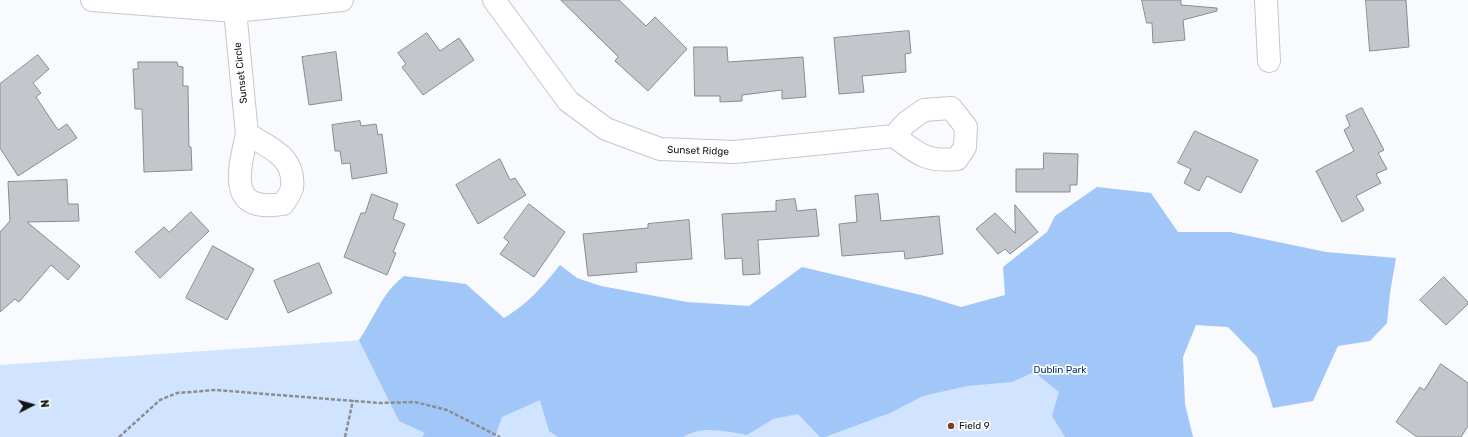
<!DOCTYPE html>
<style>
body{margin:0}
#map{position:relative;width:1468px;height:437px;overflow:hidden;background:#f8fafe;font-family:Rubik,sans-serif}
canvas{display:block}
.north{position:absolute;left:12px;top:385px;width:40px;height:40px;-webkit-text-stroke:3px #fff;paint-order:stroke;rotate:84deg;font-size:11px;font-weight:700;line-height:16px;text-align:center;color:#111214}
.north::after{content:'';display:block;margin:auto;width:14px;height:18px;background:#111214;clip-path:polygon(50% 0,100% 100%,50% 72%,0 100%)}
</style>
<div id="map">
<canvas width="1468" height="437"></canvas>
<div class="north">N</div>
</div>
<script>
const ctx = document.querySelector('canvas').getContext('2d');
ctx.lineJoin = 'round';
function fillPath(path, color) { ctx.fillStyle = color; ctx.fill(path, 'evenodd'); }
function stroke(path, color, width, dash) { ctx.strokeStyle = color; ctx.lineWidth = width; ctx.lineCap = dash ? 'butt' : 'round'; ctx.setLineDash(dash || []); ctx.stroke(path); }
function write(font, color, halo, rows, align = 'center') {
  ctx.font = font + ' Rubik,sans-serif'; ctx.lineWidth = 3.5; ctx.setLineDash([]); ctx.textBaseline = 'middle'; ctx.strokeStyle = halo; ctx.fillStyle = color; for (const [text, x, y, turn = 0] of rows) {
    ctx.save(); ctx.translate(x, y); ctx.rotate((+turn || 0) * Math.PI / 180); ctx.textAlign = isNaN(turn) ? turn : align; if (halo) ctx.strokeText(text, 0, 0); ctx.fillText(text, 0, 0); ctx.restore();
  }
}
fillPath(new Path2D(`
 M 1122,299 L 1134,437 L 0,437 L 0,365 L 407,337 Z`), '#d1e4ff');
fillPath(new Path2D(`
 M 1097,187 L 1151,193 L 1178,232 L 1230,232 L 1326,252 L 1396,258 L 1390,293 L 1387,323 L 1370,341 L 1338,346 L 1313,401 L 1273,408 L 1257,357 L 1228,327 L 1196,325 L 1183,357 L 1185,404 L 1193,437 L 1065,437 L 1052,416 L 1059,392 L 1034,372 L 1012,382 L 967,386 L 923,396 L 890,413 L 825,437 L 820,437 L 798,414 L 773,419 L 747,435 C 725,431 703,425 683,437 L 558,437 L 549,431 L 540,400 L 502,417 L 495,437 L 422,437 L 425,433 L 399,421 L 359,340 C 375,317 381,294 404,276 L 466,284 L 504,318 C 529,303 542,287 560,265 L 577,278 L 601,286 L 687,302 L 749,306 L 802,267 L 925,296 L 961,307 L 1005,295 L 1003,267 L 1047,232 L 1055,216 Z`), '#a1c6f8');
const building = new Path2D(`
 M 561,0 L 619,0 L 646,26 L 655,17 L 687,49 L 648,91 L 615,61 L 618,57 Z
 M 1142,0 L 1181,0 L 1181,5 L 1217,8 L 1217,11 L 1183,20 L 1185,40 L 1153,43 L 1152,23 L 1147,23 Z
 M 1366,0 L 1406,0 L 1409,47 L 1370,51 Z
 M 909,31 L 911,53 L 905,54 L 906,72 L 862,76 L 864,92 L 839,94 L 834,38 Z
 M 427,33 L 440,51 L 459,38 L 474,60 L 423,95 L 402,67 L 406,64 L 398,53 Z
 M 694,47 L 727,47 L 728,62 L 803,57 L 806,97 L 782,99 L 782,90 L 742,95 L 742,101 L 720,102 L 720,96 L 695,96 Z
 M 336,52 L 342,100 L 309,105 L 302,57 Z
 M 38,55 L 49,69 L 33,83 L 41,93 L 36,97 L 58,130 L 67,124 L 77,138 L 18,176 L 0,148 L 0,84 Z
 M 138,62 L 177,62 L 178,66 L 183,67 L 183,86 L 188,86 L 189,147 L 191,147 L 192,170 L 144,172 L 142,109 L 135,109 L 133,69 L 138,69 Z
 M 1362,108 L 1384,150 L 1378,153 L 1387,169 L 1376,174 L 1381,183 L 1356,196 L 1364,210 L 1342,222 L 1316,171 L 1354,151 L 1344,130 L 1350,126 L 1346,116 Z
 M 360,121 L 361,126 L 376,124 L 378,135 L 382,134 L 387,173 L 352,179 L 350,163 L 342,164 L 340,151 L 335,151 L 332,125 Z
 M 1195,131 L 1258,160 L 1241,193 L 1207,176 L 1199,191 L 1184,183 L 1191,169 L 1178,163 Z
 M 1044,153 L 1078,154 L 1077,185 L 1070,185 L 1070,192 L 1016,192 L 1016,169 L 1043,169 Z
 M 500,159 L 510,180 L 515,178 L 526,195 L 478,224 L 456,185 Z
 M 67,180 L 68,204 L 78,204 L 79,221 L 27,222 L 80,266 L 68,280 L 51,265 L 19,302 L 15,299 L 0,312 L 0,232 L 10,221 L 8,182 Z
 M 372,194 L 398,204 L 393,219 L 405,224 L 393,252 L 396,253 L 387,275 L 344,257 L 361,213 L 365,213 Z
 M 878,194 L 881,221 L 939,216 L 943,254 L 905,259 L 904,251 L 842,256 L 839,224 L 857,222 L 855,196 Z
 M 795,199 L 797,211 L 816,209 L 819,236 L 758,240 L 760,274 L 743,275 L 742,258 L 725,259 L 722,214 L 776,211 L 776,201 Z
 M 529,204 L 565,232 L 534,277 L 500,254 L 509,242 L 504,238 Z
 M 1015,205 L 1038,232 L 1010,254 L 1005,249 L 998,254 L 976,229 L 995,213 L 1015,233 Z
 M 191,212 L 209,231 L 160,278 L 135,252 L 164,227 L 169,232 Z
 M 689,220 L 692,259 L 636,263 L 637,272 L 588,276 L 583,234 L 648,228 L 648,224 Z
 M 213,246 L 254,269 L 227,320 L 186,298 Z
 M 319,263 L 332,293 L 288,313 L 274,281 Z
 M 1444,277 L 1468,302 L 1468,304 L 1446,325 L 1420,300 Z
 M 1441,364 L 1468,383 L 1468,426 L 1461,437 L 1417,437 L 1396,422 L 1420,387 L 1424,390 Z`);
fillPath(building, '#c3c6cb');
stroke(building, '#888b90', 1);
const minor = new Path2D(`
 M 92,0 L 235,11 L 342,0
 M 234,0 L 247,134
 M 494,0 L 568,101 L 606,129 L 660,149 L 734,152 L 894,136
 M 1266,0 L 1269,61
 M 951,108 L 966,127 L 965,147 L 957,159 C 926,162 918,154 894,136 L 907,122 L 924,110 Z
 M 247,134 C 269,147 296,157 292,188 C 291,193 286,199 283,204 C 226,213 239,171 247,134 Z`);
stroke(minor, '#c4c7cc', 24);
stroke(new Path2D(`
 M 119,437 L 160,400 L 177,393 L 216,390 L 379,403 L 415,402 L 447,410 L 500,437
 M 345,437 L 353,400`), '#8b8d90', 2.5, [4, 2]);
stroke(minor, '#fff', 22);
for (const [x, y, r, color] of [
 [951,426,4,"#843f19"]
]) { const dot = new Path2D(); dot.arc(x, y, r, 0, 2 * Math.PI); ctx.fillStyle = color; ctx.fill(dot); stroke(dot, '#fff', 1.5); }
write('10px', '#111214', '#fff', [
 ["Sunset Circle",241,73,-96],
 ["Sunset Ridge",698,151,2]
]);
write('10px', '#04356f', '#fff', [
 ["Dublin Park",1060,370]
]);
write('10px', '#111214', '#fff', [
 ["Field 9",959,426]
], 'left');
</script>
